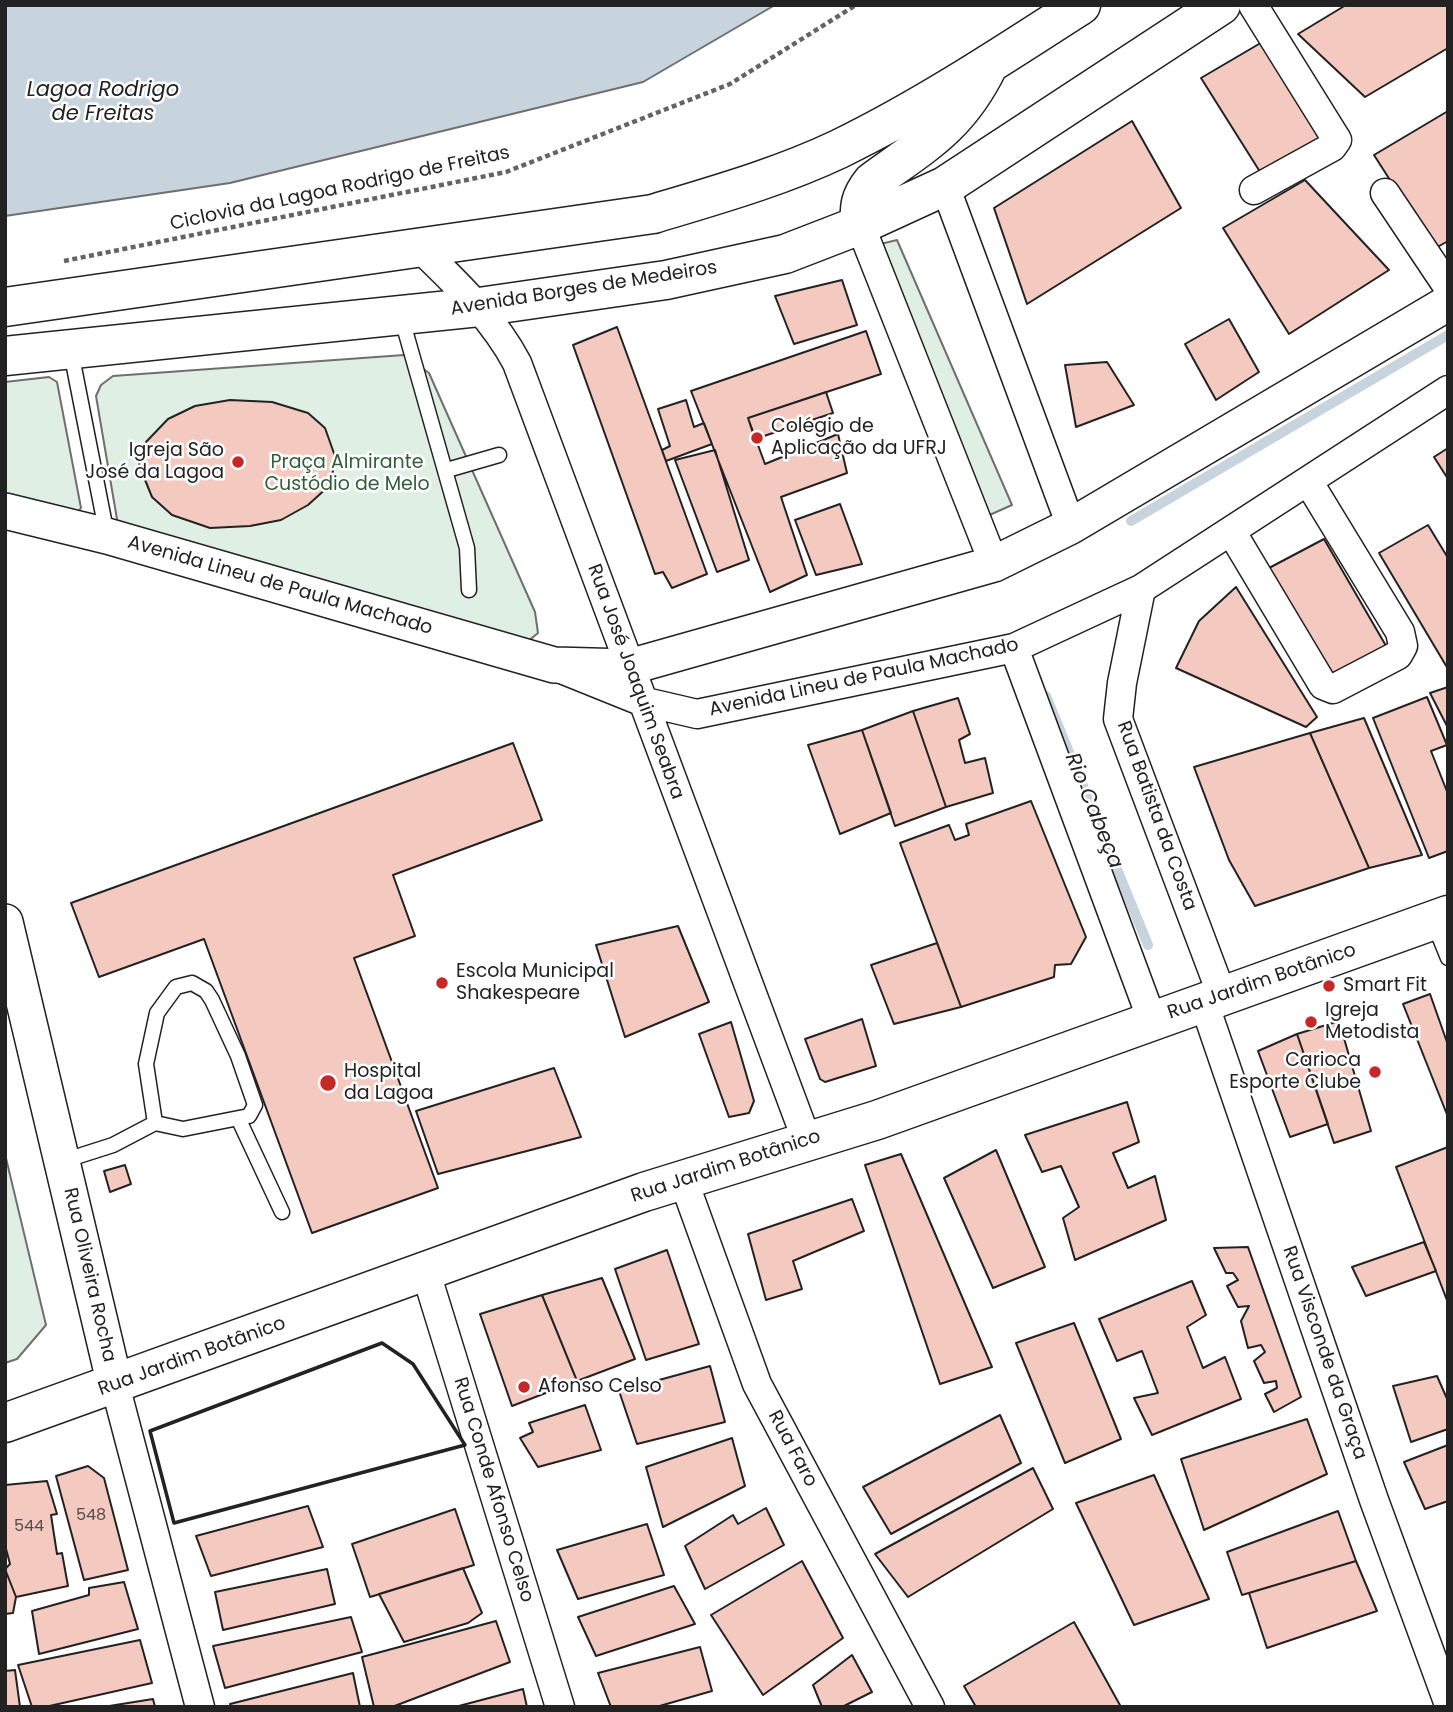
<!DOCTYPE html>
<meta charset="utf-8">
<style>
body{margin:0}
#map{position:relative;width:1453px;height:1712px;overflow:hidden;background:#fff;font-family:Poppins,sans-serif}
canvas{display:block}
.frame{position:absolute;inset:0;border:7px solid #222;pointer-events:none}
</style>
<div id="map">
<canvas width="1453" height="1712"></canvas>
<div class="frame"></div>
</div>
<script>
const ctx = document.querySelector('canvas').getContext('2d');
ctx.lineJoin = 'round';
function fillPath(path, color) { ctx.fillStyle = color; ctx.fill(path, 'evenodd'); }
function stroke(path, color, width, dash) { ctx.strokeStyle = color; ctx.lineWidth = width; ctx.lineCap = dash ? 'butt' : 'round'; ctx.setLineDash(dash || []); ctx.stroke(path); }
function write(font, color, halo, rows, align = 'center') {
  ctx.font = font + ' Poppins,sans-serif'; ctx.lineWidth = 5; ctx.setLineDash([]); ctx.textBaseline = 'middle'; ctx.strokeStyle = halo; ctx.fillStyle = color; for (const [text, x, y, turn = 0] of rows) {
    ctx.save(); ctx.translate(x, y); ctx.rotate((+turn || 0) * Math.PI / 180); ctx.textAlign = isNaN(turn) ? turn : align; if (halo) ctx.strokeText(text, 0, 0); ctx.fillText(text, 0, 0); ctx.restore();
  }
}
const green = new Path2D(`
 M 897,240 L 1012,505 L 976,521 L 868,247 Z
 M 404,355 L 429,373 L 535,612 L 538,633 L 527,642 L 118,525 L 96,396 L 101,385 L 113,376 Z
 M 49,377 L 57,382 L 81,508 L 73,518 L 5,501 L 5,382 Z
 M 5,1154 L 46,1325 L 17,1359 L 5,1363 Z`);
fillPath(green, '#e0efe3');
stroke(green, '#6f6f6f', 2);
const water = new Path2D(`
 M 5,5 L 775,5 L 643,82 L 230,183 L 5,216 Z`);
fillPath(water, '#c7d3dd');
stroke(water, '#6f6f6f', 2);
stroke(new Path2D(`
 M 1131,521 L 1448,335
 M 1046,696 L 1148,945`), '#c7d3dd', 10);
const building = new Path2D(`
 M 1346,5 L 1448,5 L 1448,48 L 1365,97 L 1298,34 Z
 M 1264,41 L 1325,136 L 1262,175 L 1201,78 Z
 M 1448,111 L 1448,241 L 1434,249 L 1374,155 Z
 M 1132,121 L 1181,208 L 1027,304 L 994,208 Z
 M 1305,180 L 1389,270 L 1289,334 L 1223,228 Z
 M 842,280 L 857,325 L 794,344 L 775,296 Z
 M 1229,319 L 1259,372 L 1216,400 L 1185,344 Z
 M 617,327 L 707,574 L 672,588 L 663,572 L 655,574 L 573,345 Z
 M 866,331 L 881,374 L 748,418 L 765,464 L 838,434 L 847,473 L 781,497 L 807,575 L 770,592 L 691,391 Z
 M 1107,362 L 1134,405 L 1076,427 L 1065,365 Z
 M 826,392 L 833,413 L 755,439 L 748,418 Z
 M 230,400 L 272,402 L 308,413 L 325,428 L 336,459 L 329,486 L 308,505 L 281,520 L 250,526 L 210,528 L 172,515 L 152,497 L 139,465 L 146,442 L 168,419 L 195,406 Z
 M 686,400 L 694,427 L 704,423 L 712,444 L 666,461 L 662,450 L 670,446 L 658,409 Z
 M 1448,448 L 1448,479 L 1434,457 Z
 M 715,450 L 749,560 L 717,572 L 675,460 Z
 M 840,504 L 862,564 L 816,575 L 795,520 Z
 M 1428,525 L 1448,558 L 1448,669 L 1379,553 Z
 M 1324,539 L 1389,651 L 1332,677 L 1269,568 Z
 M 1236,587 L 1317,717 L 1306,727 L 1176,668 L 1199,621 Z
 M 1448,687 L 1448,728 L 1430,693 Z
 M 1427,697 L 1447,745 L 1431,751 L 1448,794 L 1448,851 L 1429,858 L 1373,718 Z
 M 958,698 L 970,734 L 959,740 L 965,763 L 985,758 L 993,793 L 946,807 L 913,711 Z
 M 913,711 L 946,807 L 895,826 L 862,730 Z
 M 1364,718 L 1422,855 L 1369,868 L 1310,733 Z
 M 862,730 L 891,813 L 840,834 L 808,745 Z
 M 1310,733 L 1369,868 L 1255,906 L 1229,860 L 1194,767 Z
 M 513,743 L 542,820 L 393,875 L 415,936 L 354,958 L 438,1188 L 312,1233 L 204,939 L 99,977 L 71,903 Z
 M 1031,801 L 1086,937 L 1071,964 L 1055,965 L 1054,977 L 961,1007 L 900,843 L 949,825 L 955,840 L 969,835 L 966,824 Z
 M 678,926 L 709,1002 L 625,1037 L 596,945 Z
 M 937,943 L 961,1007 L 894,1024 L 871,965 Z
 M 1430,994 L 1448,1045 L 1448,1117 L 1403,1004 Z
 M 862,1019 L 876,1066 L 825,1082 L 820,1079 L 805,1039 Z
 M 1339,1021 L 1371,1131 L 1334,1143 L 1297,1034 Z
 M 731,1022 L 754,1101 L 749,1113 L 729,1117 L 699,1034 Z
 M 1297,1034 L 1328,1124 L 1290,1137 L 1258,1051 Z
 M 554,1068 L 581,1137 L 438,1174 L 416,1111 Z
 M 1127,1102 L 1139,1142 L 1113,1153 L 1128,1188 L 1155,1176 L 1166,1220 L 1075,1260 L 1063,1218 L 1079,1207 L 1061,1166 L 1042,1172 L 1025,1135 Z
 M 1448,1147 L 1448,1303 L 1396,1167 Z
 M 996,1150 L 1045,1267 L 993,1288 L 944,1178 Z
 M 901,1154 L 992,1367 L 940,1384 L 865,1165 Z
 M 125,1165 L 131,1184 L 110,1192 L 104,1171 Z
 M 852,1199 L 864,1231 L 793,1261 L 802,1289 L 766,1300 L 748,1234 Z
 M 1424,1242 L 1436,1271 L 1366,1296 L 1352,1267 Z
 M 1248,1247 L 1301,1397 L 1274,1412 L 1265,1394 L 1277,1388 L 1276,1381 L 1264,1383 L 1254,1361 L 1265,1352 L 1261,1345 L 1248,1348 L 1241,1321 L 1249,1306 L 1238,1307 L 1227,1286 L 1238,1280 L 1233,1273 L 1226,1273 L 1214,1248 Z
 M 667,1250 L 699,1344 L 646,1360 L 615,1269 Z
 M 602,1278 L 635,1359 L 577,1381 L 542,1295 Z
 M 1192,1281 L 1206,1315 L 1187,1327 L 1203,1368 L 1225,1357 L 1241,1399 L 1152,1435 L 1134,1398 L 1158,1393 L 1142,1351 L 1117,1361 L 1099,1319 Z
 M 542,1295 L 577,1381 L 512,1406 L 480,1314 Z
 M 1074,1323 L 1121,1439 L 1065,1463 L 1016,1343 Z
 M 710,1366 L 725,1422 L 637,1444 L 619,1391 Z
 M 1437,1376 L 1448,1401 L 1448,1429 L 1411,1442 L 1393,1386 Z
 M 585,1405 L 601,1450 L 538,1467 L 520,1438 L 533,1432 L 529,1423 Z
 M 1000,1415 L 1021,1463 L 891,1534 L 863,1487 Z
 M 1307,1419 L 1327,1474 L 1204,1530 L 1181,1459 Z
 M 732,1438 L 745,1486 L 663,1527 L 646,1467 Z
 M 1448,1445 L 1448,1501 L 1425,1509 L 1404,1462 Z
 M 88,1466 L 104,1478 L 128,1570 L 84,1580 L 56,1476 Z
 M 1033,1468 L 1053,1509 L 908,1597 L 875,1554 Z
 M 1154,1475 L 1209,1599 L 1134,1625 L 1076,1503 Z
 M 47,1481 L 57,1514 L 51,1515 L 57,1554 L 62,1553 L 68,1586 L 16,1597 L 5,1569 L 10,1564 L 5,1545 L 5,1485 Z
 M 308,1506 L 323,1547 L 211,1576 L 196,1536 Z
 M 766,1508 L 784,1545 L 705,1589 L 685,1546 L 733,1515 L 738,1524 Z
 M 455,1509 L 474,1565 L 370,1597 L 352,1544 Z
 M 1338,1511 L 1356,1561 L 1242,1595 L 1227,1552 Z
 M 647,1524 L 664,1575 L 578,1599 L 557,1550 Z
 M 802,1561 L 843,1638 L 763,1695 L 711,1615 Z
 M 1356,1561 L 1377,1611 L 1267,1648 L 1249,1593 Z
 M 463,1568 L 482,1613 L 468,1623 L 404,1642 L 379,1594 Z
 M 5,1569 L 16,1597 L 13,1613 L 5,1614 Z
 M 327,1569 L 335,1604 L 223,1630 L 215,1592 Z
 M 124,1582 L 138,1629 L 39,1654 L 32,1611 L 89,1595 L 89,1588 Z
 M 674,1586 L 695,1624 L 596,1656 L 578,1617 Z
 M 351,1617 L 362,1652 L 225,1688 L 213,1646 Z
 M 496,1621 L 510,1662 L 392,1707 L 374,1707 L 362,1657 Z
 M 1074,1622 L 1121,1707 L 976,1707 L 964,1686 Z
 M 140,1640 L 152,1683 L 45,1707 L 32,1707 L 18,1665 Z
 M 700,1647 L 712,1691 L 656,1707 L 611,1707 L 598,1673 Z
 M 852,1655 L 872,1692 L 842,1707 L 822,1707 L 813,1685 Z
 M 15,1670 L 20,1707 L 5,1707 L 5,1671 Z
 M 353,1673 L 360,1707 L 231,1707 L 230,1704 Z
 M 523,1689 L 527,1707 L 455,1707 Z
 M 153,1699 L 155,1707 L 103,1707 Z`);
fillPath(building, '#f3c9c0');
stroke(building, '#222', 2);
const service = new Path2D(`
 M 401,316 L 467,548 L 469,590
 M 71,352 L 107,535
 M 447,470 L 499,455
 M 1433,921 L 1448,958
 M 239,1120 L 282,1212
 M 63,1161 L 113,1145 L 155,1123 L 183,1129 L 249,1116 L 255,1105 L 238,1056 L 212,1000 L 206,991 L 192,983 L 176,987 L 157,1013 L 146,1064 L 155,1123`);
const minor = new Path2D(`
 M 1253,5 L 1337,140 L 1332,147 L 1254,190
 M 945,186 L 1071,526
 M 1385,193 L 1448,287
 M 860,225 L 994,564
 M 421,249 C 457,284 493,318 517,363 L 807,1141
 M 1231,531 L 1323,685 L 1333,689 L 1398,655 L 1403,646 L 1400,632 L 1308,481
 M 1141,589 L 1122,683 L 1118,719 L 1223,998
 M 1014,648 L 1152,1020
 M 564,670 L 641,701 L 697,714 L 1014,648 L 1141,589 L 1448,390
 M 1204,1003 L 1374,1500 L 1448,1702
 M 683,1179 L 757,1384 L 930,1707
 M 426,1273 L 560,1707
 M 115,1385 L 200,1707`);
const tertiary = new Path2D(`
 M 5,511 L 107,536 L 554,665 L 629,667 L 994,564 L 1071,526 L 1448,303
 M 5,922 L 115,1385`);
const secondary = new Path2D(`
 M 5,1423 L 644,1192 L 877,1120 L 1448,915`);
const trunk = new Path2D(`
 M 860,225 C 859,206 860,197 872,182 C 924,144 958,127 988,66
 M 5,307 L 653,214 C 716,195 780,177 839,149 C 923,108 1002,56 1081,5
 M 5,356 L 479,307 L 666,280 L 785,254 L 860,225 L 945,186 L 1221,5`);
stroke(service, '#222', 17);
stroke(minor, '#222', 31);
stroke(tertiary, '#222', 38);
stroke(secondary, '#222', 41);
stroke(trunk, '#222', 41);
stroke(new Path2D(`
 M 64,261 L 506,172 L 730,84 L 856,5`), '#646464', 4.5, [5, 3.5]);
stroke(service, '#fff', 14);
stroke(minor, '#fff', 28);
stroke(tertiary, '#fff', 35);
stroke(secondary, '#fff', 38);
stroke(trunk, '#fff', 38);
stroke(new Path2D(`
 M 382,1343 L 413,1364 L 465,1445 L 174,1523 L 150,1431 Z`), '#222', 3.5);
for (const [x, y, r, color] of [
 [757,438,7,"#c62828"],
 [238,462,7,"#c62828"],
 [442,983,7,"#c62828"],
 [1329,986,7,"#c62828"],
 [1311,1022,7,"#c62828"],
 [1375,1072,7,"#c62828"],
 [328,1083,9,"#c62828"],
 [524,1387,7,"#c62828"]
]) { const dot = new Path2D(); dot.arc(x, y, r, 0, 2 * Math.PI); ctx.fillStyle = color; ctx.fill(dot); stroke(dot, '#fff', 2.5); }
write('16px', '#564c4a', null, [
 ["548",91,1516],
 ["544",29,1527]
]);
write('19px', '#222', '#fff', [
 ["Ciclovia da Lagoa Rodrigo de Freitas",340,189,-12],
 ["Avenida Borges de Medeiros",584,289,-9],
 ["Avenida Lineu de Paula Machado",280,586,16],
 ["Avenida Lineu de Paula Machado",864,678,-12],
 ["Rua José Joaquim Seabra",635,682,70],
 ["Rua Batista da Costa",1156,816,70],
 ["Rua Jardim Botânico",1262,982,-19],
 ["Rua Jardim Botânico",726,1167,-18],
 ["Rua Oliveira Rocha",89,1275,77],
 ["Rua Visconde da Graça",1324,1353,71],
 ["Rua Jardim Botânico",192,1357,-20],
 ["Rua Faro",792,1449,62],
 ["Rua Conde Afonso Celso",493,1490,73]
]);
write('19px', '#222', '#fff', [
 ["Colégio de",771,427],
 ["Aplicação da UFRJ",771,449],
 ["Igreja São",224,451,"right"],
 ["José da Lagoa",224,473,"right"],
 ["Escola Municipal",456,972],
 ["Shakespeare",456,994],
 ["Smart Fit",1343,986],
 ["Igreja",1325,1011],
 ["Metodista",1325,1033],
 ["Carioca",1361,1061,"right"],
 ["Esporte Clube",1361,1083,"right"],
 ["Hospital",344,1072],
 ["da Lagoa",344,1094],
 ["Afonso Celso",538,1387]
], 'left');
write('19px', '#2f5e38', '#fff', [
 ["Praça Almirante",347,463],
 ["Custódio de Melo",347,485]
]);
write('italic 21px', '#222', '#fff', [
 ["Lagoa Rodrigo",103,91],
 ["de Freitas",103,115],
 ["Rio Cabeça",1093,811,68]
]);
</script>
